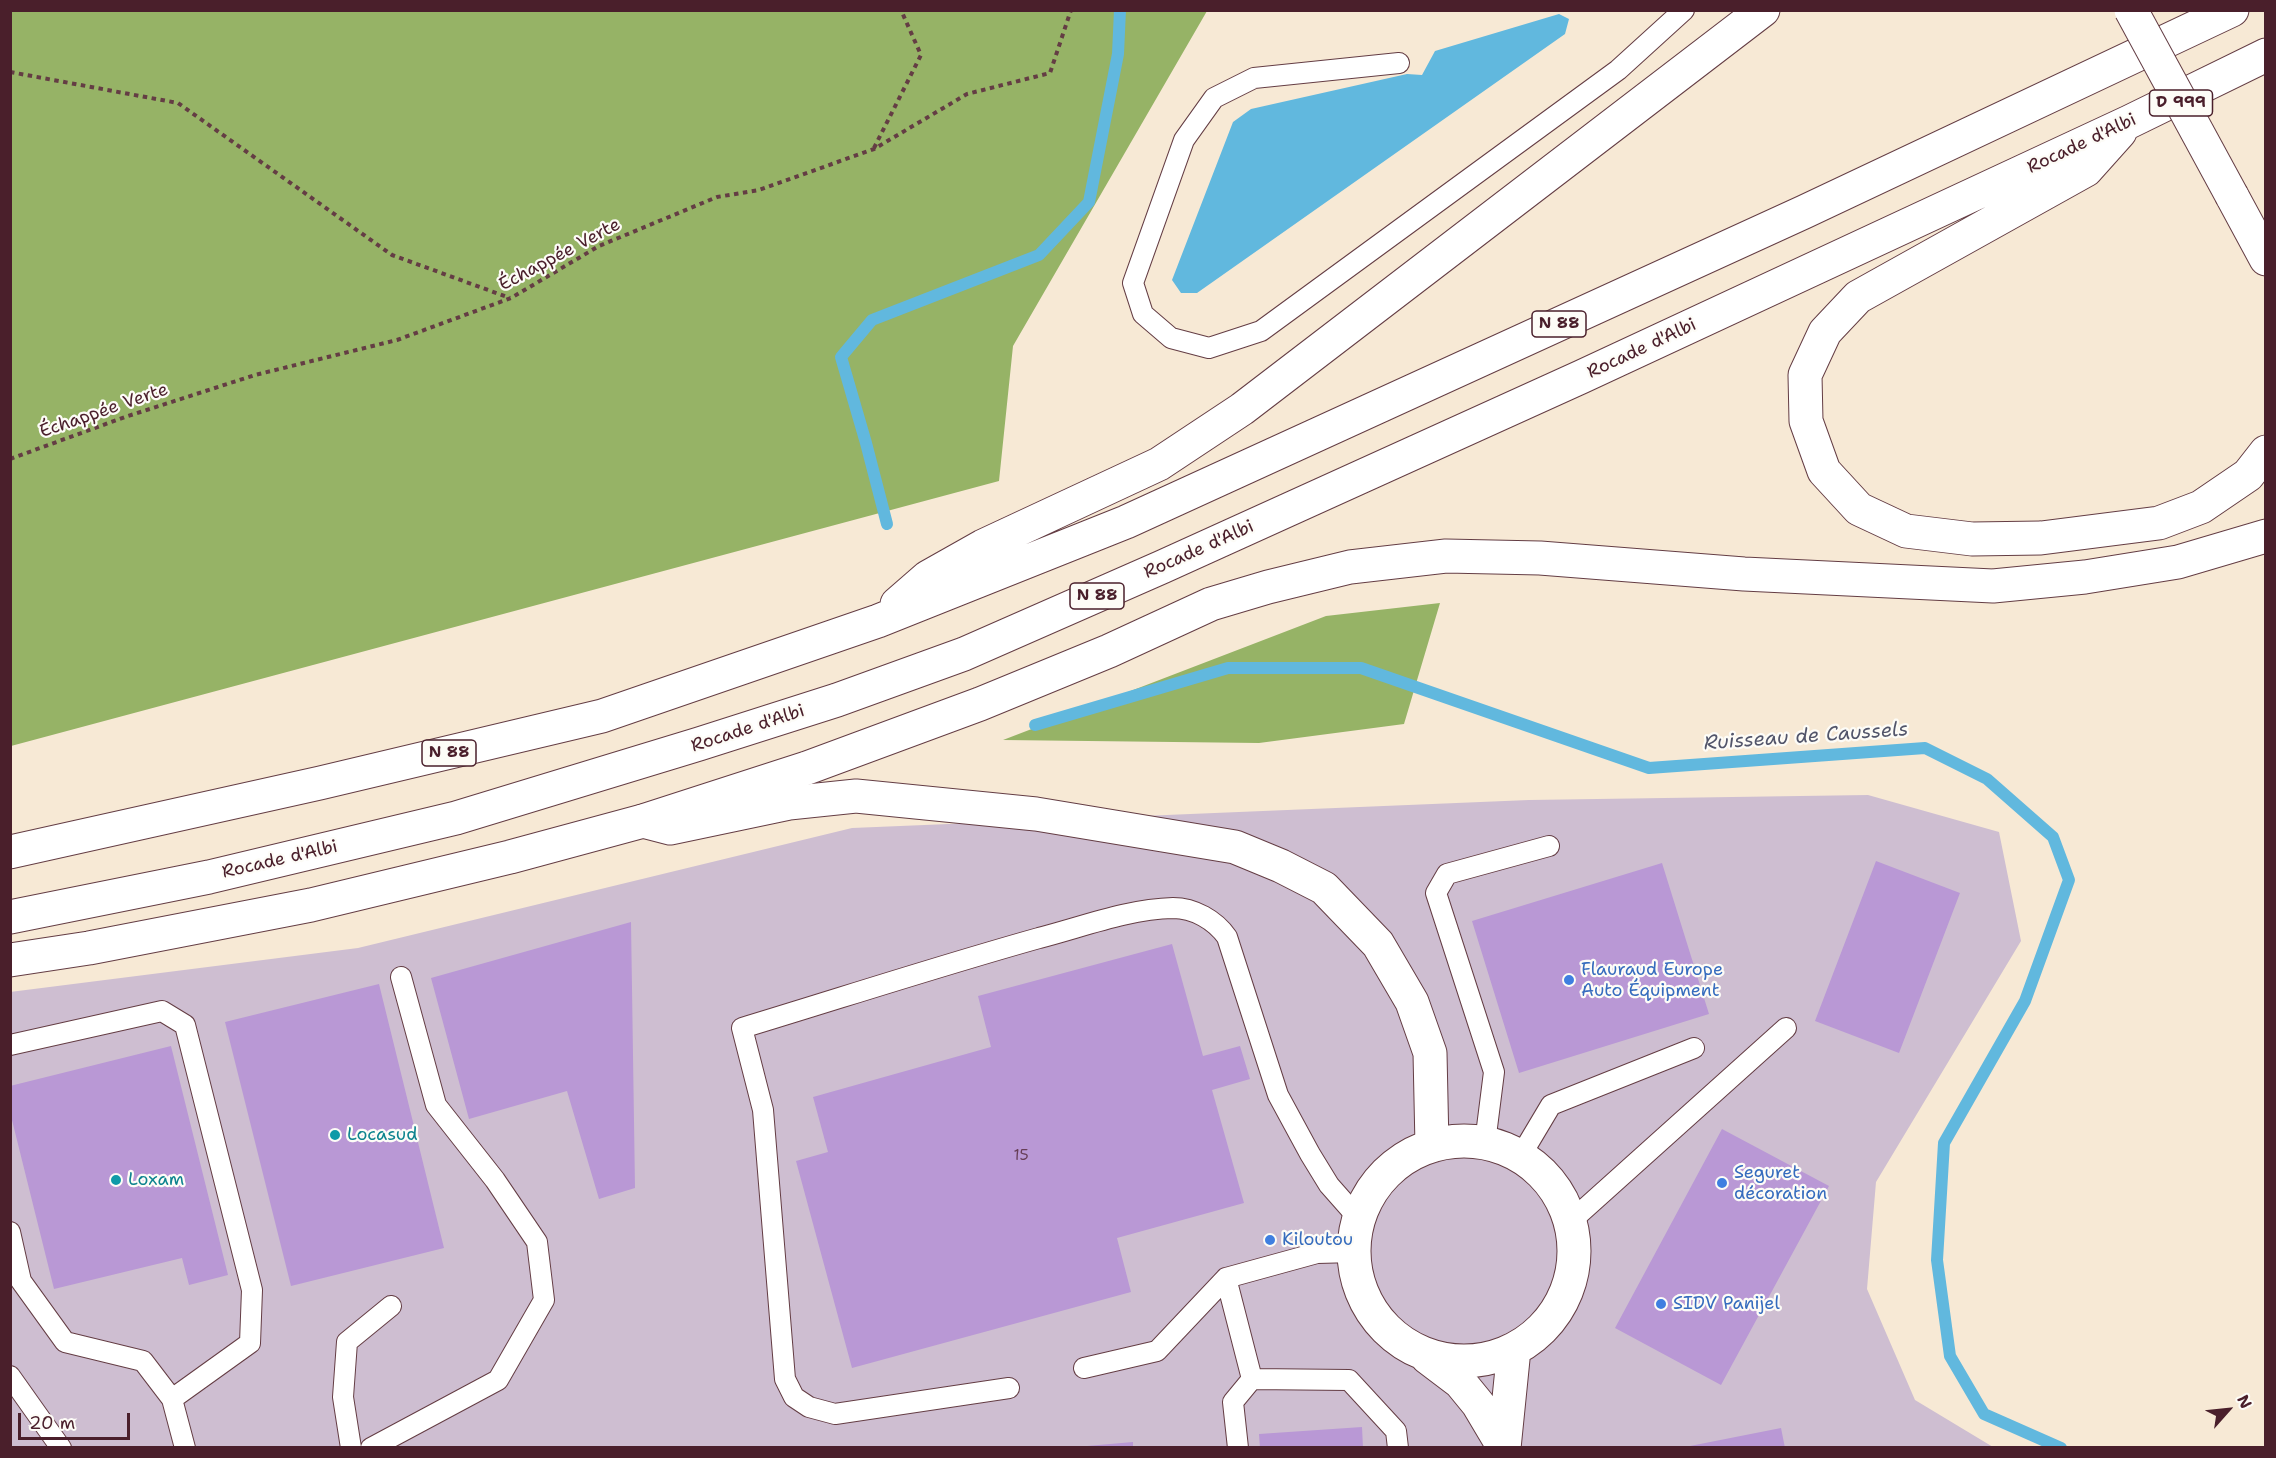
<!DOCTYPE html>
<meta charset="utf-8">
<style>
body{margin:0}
#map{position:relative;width:2276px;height:1458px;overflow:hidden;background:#f7e9d5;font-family:"Shantell Sans",sans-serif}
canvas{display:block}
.frame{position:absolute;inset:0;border:12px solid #4a1f2b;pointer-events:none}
.north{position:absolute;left:2198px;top:1380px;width:60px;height:60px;-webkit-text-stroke:4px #fdfcf7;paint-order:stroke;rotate:63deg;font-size:16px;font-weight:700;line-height:24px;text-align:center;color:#4a1f2b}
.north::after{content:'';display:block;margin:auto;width:21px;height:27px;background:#4a1f2b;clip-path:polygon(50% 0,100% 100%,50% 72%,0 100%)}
.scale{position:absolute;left:18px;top:1413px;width:112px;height:27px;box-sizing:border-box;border:3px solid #4a1f2b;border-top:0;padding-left:8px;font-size:18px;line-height:21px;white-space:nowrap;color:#4a1f2b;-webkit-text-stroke:4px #fdfcf7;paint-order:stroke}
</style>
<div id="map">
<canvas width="2276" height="1458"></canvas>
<div class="frame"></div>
<div class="north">N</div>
<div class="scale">20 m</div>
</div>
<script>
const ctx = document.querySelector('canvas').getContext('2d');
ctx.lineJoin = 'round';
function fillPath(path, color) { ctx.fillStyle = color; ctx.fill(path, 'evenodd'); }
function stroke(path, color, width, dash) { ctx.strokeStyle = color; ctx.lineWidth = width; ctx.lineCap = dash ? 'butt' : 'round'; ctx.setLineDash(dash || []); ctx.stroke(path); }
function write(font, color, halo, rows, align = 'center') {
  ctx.font = font + ' "Shantell Sans",sans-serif'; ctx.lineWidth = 4.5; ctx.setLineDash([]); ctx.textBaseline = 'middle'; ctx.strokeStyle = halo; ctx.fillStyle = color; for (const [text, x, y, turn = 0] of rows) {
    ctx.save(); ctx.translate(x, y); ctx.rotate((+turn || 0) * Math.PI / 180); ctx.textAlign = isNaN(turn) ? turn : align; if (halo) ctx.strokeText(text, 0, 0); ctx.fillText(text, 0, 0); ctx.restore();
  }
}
fillPath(new Path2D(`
 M 1868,795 L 1999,832 L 2021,941 L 1876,1182 L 1867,1289 L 1915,1400 L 1993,1447 L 11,1447 L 10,992 L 358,948 L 852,828 L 1529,800 Z`), '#cebed1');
fillPath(new Path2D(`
 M 11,10 L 1207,10 L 1207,11 L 1013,346 L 999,481 L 11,746 Z
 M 1440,603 L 1404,724 L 1259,743 L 1003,740 L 1326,616 Z`), '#96b366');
fillPath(new Path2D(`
 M 1559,14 L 1569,19 L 1565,34 L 1197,293 L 1181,293 L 1172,280 L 1233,122 L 1251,109 L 1407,74 L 1422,75 L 1435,51 Z`), '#61b8de');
stroke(new Path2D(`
 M 887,524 L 866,443 L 841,357 L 872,320 L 1039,255 L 1089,202 L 1118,54 L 1120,10
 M 1035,725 L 1228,668 L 1361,668 L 1649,768 L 1925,748 L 1987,779 L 2053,837 L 2069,880 L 2025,1001 L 1944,1143 L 1937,1260 L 1950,1356 L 1984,1414 L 2061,1448`), '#61b8de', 12);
fillPath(new Path2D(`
 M 1876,861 L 1960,893 L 1899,1053 L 1815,1021 Z
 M 1662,863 L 1709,1014 L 1519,1073 L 1472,921 Z
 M 631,922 L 635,1188 L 599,1199 L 567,1091 L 469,1119 L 431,978 Z
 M 1172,944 L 1203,1056 L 1240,1046 L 1250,1079 L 1212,1090 L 1244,1203 L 1117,1238 L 1131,1292 L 852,1368 L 796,1161 L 828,1152 L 813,1097 L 991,1047 L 978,996 Z
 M 379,984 L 444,1248 L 291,1286 L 225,1022 Z
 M 171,1046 L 228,1275 L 189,1285 L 182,1258 L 54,1289 L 10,1112 L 10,1086 Z
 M 1722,1129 L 1829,1186 L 1721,1385 L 1615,1328 Z
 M 1362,1427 L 1363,1448 L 1260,1448 L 1259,1434 Z
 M 1781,1428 L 1785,1448 L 1690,1448 L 1690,1446 Z
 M 1133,1442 L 1133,1448 L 1087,1448 L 1087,1446 Z`), '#b998d5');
const lane = new Path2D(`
 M 1399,63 L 1254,78 L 1214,98 L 1184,140 L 1133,283 L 1143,314 L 1171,338 L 1209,348 L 1261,331 L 1618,70 L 1684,10
 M 10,1045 L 162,1011 L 185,1025 L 252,1290 L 250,1343 L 172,1399
 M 1485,1143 L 1494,1072 L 1436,893 L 1447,874 L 1549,846
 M 1520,1157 L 1551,1105 L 1694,1048
 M 1570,1222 L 1786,1028
 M 10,1232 L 21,1281 L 65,1342 L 143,1361 L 172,1399 L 185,1448
 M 1226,1278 L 1252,1379
 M 1084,1368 L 1157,1351 L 1226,1278 L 1317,1253 L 1354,1252
 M 10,1376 L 61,1448
 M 1009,1388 L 835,1414 L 809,1407 L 794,1397 L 785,1379 L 763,1110 L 742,1028 C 841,998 939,966 1039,938 C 1082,927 1128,909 1173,908 C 1194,908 1215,920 1227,937 L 1278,1095 L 1310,1154 L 1329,1185 L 1359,1219
 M 351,1448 L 343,1397 L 347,1342 L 391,1306
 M 371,1448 L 498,1380 L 544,1300 L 537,1242 L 495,1180 L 436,1105 L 401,977
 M 1238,1448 L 1233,1402 L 1252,1379 L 1349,1380 L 1396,1431 L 1398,1448`);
const street = new Path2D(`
 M 643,821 L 670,828 L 789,803 L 856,796 L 1036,814 L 1235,847 L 1281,866 L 1324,888 L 1378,944 L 1412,1002 L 1430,1053 L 1432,1146
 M1354 1251a110 110 0 1 1 220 0a110 110 0 1 1-220 0Z
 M 1427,1357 L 1460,1382 L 1478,1404 L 1503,1446
 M 1504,1448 L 1514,1349`);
const primary = new Path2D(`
 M 2232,196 L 2266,259`);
const highway = new Path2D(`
 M 2120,132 L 2086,170 L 1858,297 L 1825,332 L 1805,375 L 1806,421 L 1824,471 L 1859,509 L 1906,531 L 1972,539 L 2041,538 L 2159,523 L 2201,507 L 2248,475 L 2266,452
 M 897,604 L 928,577 L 983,546 L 1159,464 L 1242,409 L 1763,10
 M 10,852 L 320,783 L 602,716 L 878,621 L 1126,522 L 1804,212 L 2232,10
 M 10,917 L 209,877 L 456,818 L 699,744 L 837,700 L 964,654 L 1162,567 L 1581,377 L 2129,122 L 2266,55
 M 10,960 L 89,948 L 311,905 L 510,857 L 643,821 L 807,768 L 980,704 L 1109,651 L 1211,604 L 1268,587 L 1350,567 L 1446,556 L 1540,558 L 1744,574 L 1993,586 L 2085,577 L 2178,562 L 2266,536`);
stroke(lane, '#643d44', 22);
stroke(street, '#643d44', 35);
stroke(primary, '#643d44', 35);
stroke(highway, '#643d44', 35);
stroke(new Path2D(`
 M 10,72 L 178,103 L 392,255 L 510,298
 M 874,148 L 921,55 L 901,10
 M 10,459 L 125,417 L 255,375 L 397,340 L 511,298 L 599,246 L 717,197 L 759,190 L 874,149 L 967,94 L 1050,73 L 1071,10`), '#643d44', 4, [4.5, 4.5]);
stroke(lane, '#fff', 20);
stroke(street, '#fff', 33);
stroke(primary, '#fff', 33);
stroke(highway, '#fff', 33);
const primaryBridge = new Path2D(`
 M 2131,10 L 2232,196`);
stroke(primaryBridge, '#643d44', 35, []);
stroke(primaryBridge, '#fff', 33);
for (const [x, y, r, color] of [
 [1569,980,6,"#3f7fe0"],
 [335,1135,6,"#0f9aa8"],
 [116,1180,6,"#0f9aa8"],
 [1722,1183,6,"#3f7fe0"],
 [1270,1240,6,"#3f7fe0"],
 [1661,1304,6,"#3f7fe0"]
]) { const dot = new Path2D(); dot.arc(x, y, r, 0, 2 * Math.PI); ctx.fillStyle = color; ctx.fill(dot); stroke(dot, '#fdfcf7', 2); }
write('15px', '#663d56', null, [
 ["15",1021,1156]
]);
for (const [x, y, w] of [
 [2181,103,63],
 [1559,324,54],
 [1097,596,54],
 [449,753,54]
]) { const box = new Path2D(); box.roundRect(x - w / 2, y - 13, w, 26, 4.5); ctx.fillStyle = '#fdfcf7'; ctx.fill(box); stroke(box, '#4a1f2b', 1.5); }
write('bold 16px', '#4a1f2b', null, [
 ["D 999",2181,103],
 ["N 88",1559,324],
 ["N 88",1097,596],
 ["N 88",449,753]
]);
write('18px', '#4a1f2b', '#fdfcf7', [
 ["Rocade d'Albi",2082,144,-25],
 ["Échappée Verte",560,255,-28],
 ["Rocade d'Albi",1642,349,-25],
 ["Échappée Verte",104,411,-19],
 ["Rocade d'Albi",1199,550,-24],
 ["Rocade d'Albi",748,729,-18],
 ["Rocade d'Albi",280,860,-13]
]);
write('18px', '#366cbe', '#fdfcf7', [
 ["Flauraud Europe",1581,970],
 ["Auto Équipment",1581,991],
 ["Seguret",1734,1173],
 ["décoration",1734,1194],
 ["Kiloutou",1282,1240],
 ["SIDV Panijel",1673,1304]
], 'left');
write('18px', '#0d838f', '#fdfcf7', [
 ["Locasud",347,1135],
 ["Loxam",128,1180]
], 'left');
write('italic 20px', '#52556a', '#fdfcf7', [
 ["Ruisseau de Caussels",1806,737,-4]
]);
</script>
